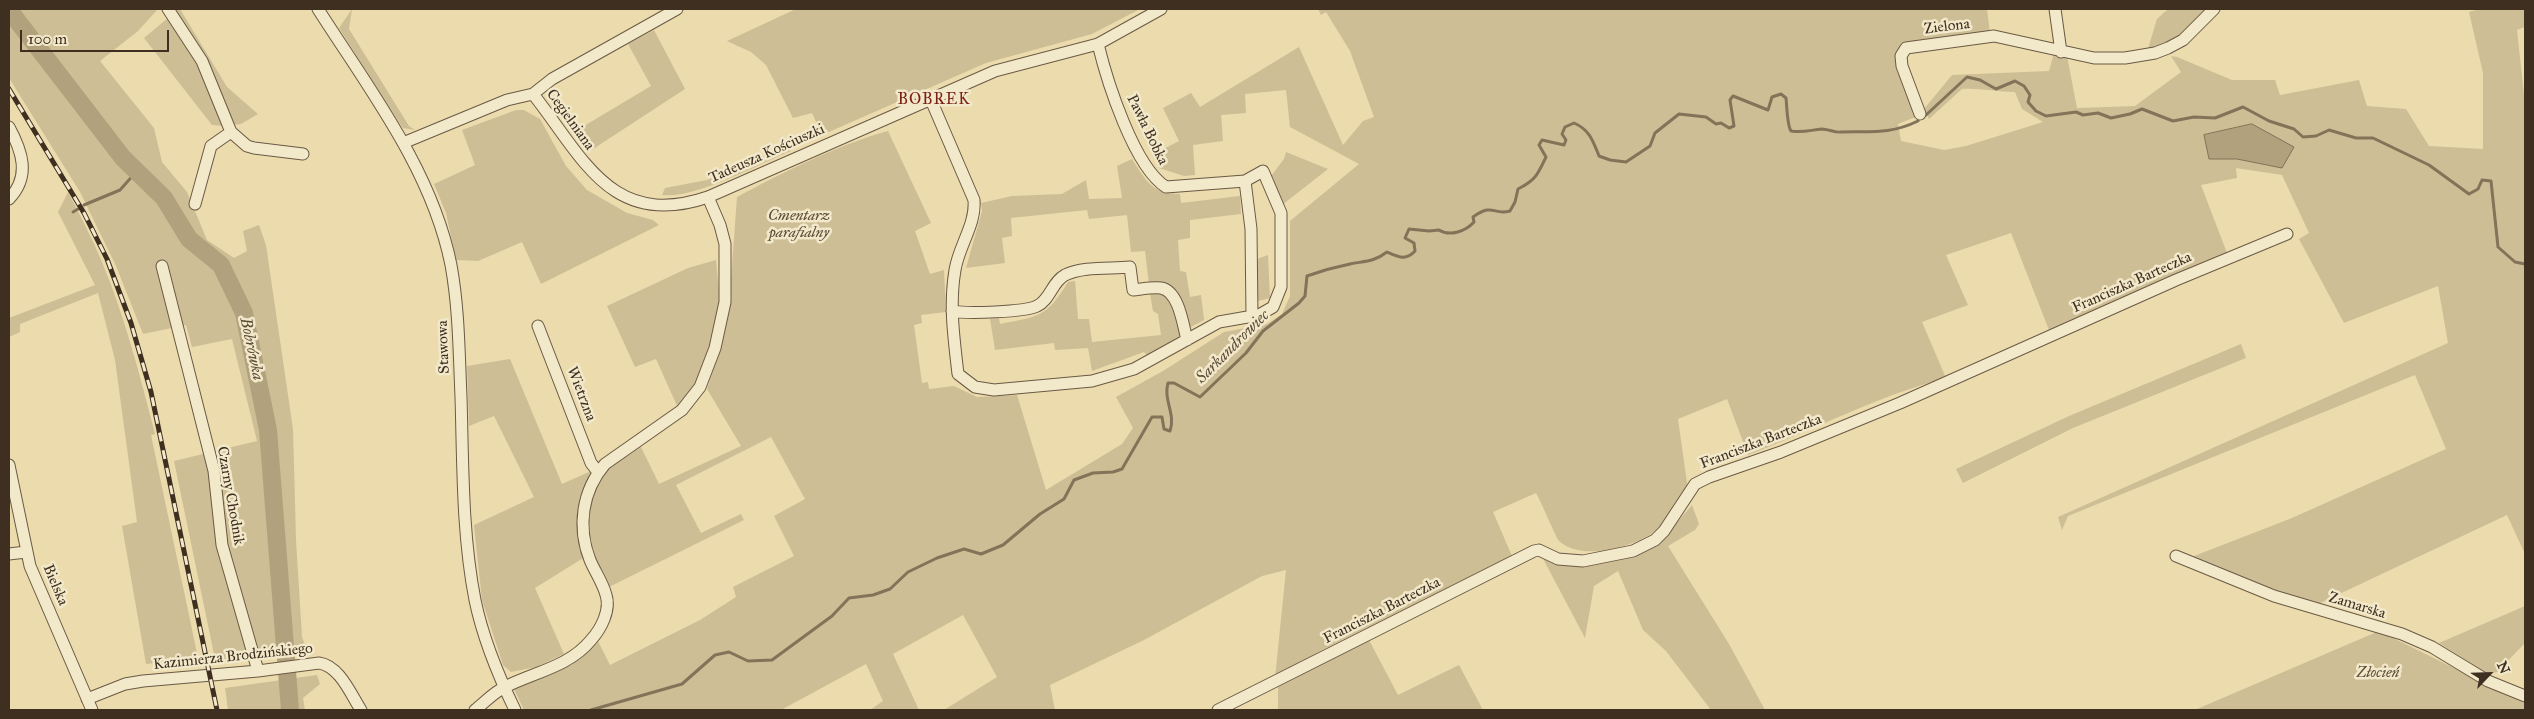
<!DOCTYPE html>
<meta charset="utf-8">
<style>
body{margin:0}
#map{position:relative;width:2534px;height:719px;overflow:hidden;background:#ebdbad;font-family:"IM FELL Great Primer",serif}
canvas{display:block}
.frame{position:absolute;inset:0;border:10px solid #3f2f21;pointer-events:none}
.north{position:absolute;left:2464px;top:649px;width:50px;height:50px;-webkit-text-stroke:4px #f2e8ca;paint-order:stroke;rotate:66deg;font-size:14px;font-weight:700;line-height:20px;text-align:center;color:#3f2f21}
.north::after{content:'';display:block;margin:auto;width:18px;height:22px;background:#3f2f21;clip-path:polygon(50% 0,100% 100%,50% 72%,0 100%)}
.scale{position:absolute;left:20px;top:30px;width:149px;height:22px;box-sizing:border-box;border:2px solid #3f2f21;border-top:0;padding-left:6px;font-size:15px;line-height:18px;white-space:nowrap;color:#3f2f21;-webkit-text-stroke:4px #f2e8ca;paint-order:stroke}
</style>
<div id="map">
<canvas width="2534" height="719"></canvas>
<div class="frame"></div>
<div class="north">N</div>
<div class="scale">100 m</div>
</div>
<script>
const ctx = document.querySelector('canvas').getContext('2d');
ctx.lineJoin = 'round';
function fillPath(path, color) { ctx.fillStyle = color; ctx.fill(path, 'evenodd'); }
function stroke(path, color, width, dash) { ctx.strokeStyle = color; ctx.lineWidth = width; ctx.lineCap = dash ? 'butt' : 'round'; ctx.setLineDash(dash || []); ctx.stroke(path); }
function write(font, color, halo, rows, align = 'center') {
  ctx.font = font + ' "IM FELL Great Primer",serif'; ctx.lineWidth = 5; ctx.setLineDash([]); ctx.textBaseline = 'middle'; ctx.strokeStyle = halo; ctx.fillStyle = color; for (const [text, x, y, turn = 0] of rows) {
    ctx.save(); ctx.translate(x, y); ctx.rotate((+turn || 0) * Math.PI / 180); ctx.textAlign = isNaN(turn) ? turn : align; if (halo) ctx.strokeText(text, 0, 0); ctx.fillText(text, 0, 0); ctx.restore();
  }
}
fillPath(new Path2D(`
 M 9,9 L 158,9 L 138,31 L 100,61 L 154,128 L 162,162 L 187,192 L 207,240 L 234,258 L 247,251 L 243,231 L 259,225 L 266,245 L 293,429 L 296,540 L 302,637 L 308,652 L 216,664 L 174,461 L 257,441 L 232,339 L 192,347 L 186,325 L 143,334 L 116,266 L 80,192 L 9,78 Z
 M 172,9 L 180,9 L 227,87 L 258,114 L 241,124 L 233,125 Z
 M 352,9 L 349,29 L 409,126 L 415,130 L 403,128 L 400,124 L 339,28 Z
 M 796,9 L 1140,9 L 1092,34 L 986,63 L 822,135 L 812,113 L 793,118 L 766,65 L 751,52 L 727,41 Z
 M 1318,9 L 1987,9 L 1990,33 L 1897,52 L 1918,116 L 1898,124 L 1901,141 L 1944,150 L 1966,146 L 2043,122 L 2022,109 L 2015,92 C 1997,92 1980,88 1962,89 L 1929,119 L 1924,109 L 1952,75 L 2049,71 L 2054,53 L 2067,56 L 2077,108 L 2135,106 L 2181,72 L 2171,56 L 2177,57 L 2232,80 L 2275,80 L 2280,95 L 2359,80 L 2367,106 L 2406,109 L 2429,146 L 2483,149 L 2483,73 L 2469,12 L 2479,9 L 2525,9 L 2525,27 L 2517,30 L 2525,104 L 2525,554 L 2507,515 L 2316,605 L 2277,594 L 2189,558 L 2292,518 L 2446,449 L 2415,375 L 2068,516 L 2062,530 L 2058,517 L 2448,343 L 2438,286 L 2344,323 L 2299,239 L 2309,233 L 2282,175 L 2236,168 L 2237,178 L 2201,185 L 2227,253 L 2049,330 L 2011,233 L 1946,255 L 1968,305 L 1922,322 L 1946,378 C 1877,396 1814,430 1748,455 L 1727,399 L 1678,419 L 1688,490 C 1677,505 1666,523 1651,534 C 1629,548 1581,561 1559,541 C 1556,538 1541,501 1536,493 L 1493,512 L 1512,556 L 1320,651 L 1275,678 L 1286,570 L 1262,576 L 1144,640 L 1050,685 L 1055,710 L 944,710 L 997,677 L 963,615 L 893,654 L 919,710 L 870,710 L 883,701 L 866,664 L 781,710 L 524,710 L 514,689 L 572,665 L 598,641 L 610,665 L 700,620 L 736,597 L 733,587 L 794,556 L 774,516 L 805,499 L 771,437 L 676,485 L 701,533 L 741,514 L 744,520 L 609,587 L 586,538 L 588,513 L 594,492 L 608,469 L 641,447 L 659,484 L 741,446 L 707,389 L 723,341 L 729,307 L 737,197 C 784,172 837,145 888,131 L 931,223 L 915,231 L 930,274 L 944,270 L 946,312 L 921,315 L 922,323 L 914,325 L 922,383 L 928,382 L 929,389 L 954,386 L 977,397 L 1017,395 L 1046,490 L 1122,444 L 1133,428 L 1116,397 L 1163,371 L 1224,332 L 1267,324 L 1282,314 L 1290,296 L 1290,221 L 1359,164 L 1290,127 L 1286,90 L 1245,94 L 1246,113 L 1221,115 L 1223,141 L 1193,145 L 1195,175 L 1184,176 L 1159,168 L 1152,155 L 1179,141 L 1163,108 L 1191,93 L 1200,107 L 1299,47 L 1343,145 L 1363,121 L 1374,117 L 1350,51 L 1326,12 L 1321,15 Z
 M 2168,9 L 2209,9 L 2181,36 L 2147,52 L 2157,19 Z
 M 169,17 L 201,70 L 226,126 L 212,125 L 144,38 Z
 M 654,30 L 685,89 L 587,153 L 574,132 L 651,86 L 628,44 Z
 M 516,110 L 524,110 L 540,119 L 566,166 L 587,190 L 627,213 L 653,220 L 659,225 L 541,284 L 522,242 L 478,261 L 456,260 L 446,213 L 434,184 L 475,165 L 462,130 Z
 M 790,145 L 791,151 C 759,164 696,199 662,195 L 665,188 L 707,180 Z
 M 1286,152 L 1328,169 L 1282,205 L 1271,176 L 1284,159 Z
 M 1132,159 C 1147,182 1151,193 1180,194 L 1181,203 L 1240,196 L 1241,214 L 1190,220 L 1190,238 L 1178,240 L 1180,271 L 1186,272 L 1190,297 L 1201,295 L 1204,320 L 1189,328 L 1180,295 L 1169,284 L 1149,284 L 1145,251 L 1131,252 L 1127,215 L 1089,219 L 1087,210 L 1011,218 L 1012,236 L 1002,238 L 1005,263 L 966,268 L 982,211 L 981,203 L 1012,196 L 1062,194 L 1086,180 L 1089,199 L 1122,198 L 1117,166 Z
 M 68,192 C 80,215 92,238 102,262 C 125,317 140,376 155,434 L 151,435 L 197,653 L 197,667 L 176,669 L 173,661 L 146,664 L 122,526 L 137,522 L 115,360 L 98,293 L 20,324 L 20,332 L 9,337 L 9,318 L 95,285 L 58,212 Z
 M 1268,255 L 1270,298 L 1254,302 L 1257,259 Z
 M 716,260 L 720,303 L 709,346 L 696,383 L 678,408 L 656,359 L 635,367 L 607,306 L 688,268 Z
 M 1075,281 L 1078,319 L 1089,319 L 1092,342 L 1161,335 L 1158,314 L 1153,311 L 1150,294 L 1164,292 L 1170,297 L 1180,333 L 1178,338 L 1149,357 L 1144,352 L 1092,371 L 1088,348 L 1055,350 L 1054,343 L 995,350 L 990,319 L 999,318 L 1000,324 C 1039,316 1046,318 1068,282 Z
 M 2241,344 L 2246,358 L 2073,428 L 1963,483 L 1956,469 L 2069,416 Z
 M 510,359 L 562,484 L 591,471 C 579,504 572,523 585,557 L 535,588 L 564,654 L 536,667 L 511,672 L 503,665 L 482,600 L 474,525 L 534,497 L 494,416 L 469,426 L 467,366 Z
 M 1692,505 L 1699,524 L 1695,530 L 1668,546 L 1729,644 L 1765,710 L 1711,710 L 1666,651 L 1643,630 L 1618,571 L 1594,586 L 1585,638 L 1540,553 L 1591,559 L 1660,542 Z
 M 2525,606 L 2525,643 L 2497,672 L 2488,674 L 2439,643 Z
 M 2379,631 L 2525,703 L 2525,710 L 2197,709 Z
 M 1369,640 L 1398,695 L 1459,665 L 1483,710 L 1278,710 L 1278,687 Z
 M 317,675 L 320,684 L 303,698 L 305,710 L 228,710 L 225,688 Z`), '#cebe95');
const water = new Path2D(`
 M 2252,124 L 2294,147 L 2282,168 L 2237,159 L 2209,159 L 2204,135 Z`);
fillPath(water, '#b1a17d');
stroke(water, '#837358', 1);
stroke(new Path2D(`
 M 1926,115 L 1967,77 L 1980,80 L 1996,89 L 2015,81 L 2024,86 L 2030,95 L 2028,102 L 2036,111 L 2046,116 L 2076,112 L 2083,115 L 2098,113 L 2111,118 L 2130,114 L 2142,109 L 2173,121 L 2194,117 L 2215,118 L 2243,107 L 2269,121 L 2294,129 L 2303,137 L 2316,136 L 2329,130 L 2356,138 L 2373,138 L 2429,165 L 2469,194 L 2478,189 L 2482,180 L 2491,181 L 2498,247 L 2515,262 L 2525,264
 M 84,205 L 120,190 L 136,172
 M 73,212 L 78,209
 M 591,710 L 682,684 L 715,655 L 729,652 L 748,661 L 772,660 L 832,616 L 849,598 L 873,595 L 890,589 L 908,572 L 937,558 L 964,549 L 981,554 L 1003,545 L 1040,514 L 1064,499 L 1074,480 L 1093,473 L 1113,472 L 1122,469 L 1152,417 L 1162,417 L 1164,429 L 1170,431 C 1176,414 1163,400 1168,383 L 1174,383 L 1200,397 L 1246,353 L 1263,331 L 1299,303 L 1305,296 L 1307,276 C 1321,271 1335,267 1350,264 C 1365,261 1374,262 1387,252 C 1398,257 1406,261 1415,251 L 1414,243 L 1405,238 L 1409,229 L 1429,231 L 1439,230 C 1450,237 1466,231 1474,222 L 1473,217 C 1494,202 1493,216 1510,211 L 1515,202 L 1518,189 C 1536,180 1538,174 1546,157 L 1539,145 L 1542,140 L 1564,145 L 1566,140 L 1562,134 L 1565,127 L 1574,123 C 1590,130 1593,141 1599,156 L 1610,160 L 1626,162 L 1650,146 L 1655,133 L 1679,114 L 1706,117 L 1716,124 L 1721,123 L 1729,128 L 1734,126 L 1730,100 L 1733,96 L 1768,110 L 1772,97 L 1781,94 L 1786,98 C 1787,107 1787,125 1791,131 C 1804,133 1810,130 1822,129 C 1828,129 1835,133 1841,132 C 1870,131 1889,135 1918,121`), '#837358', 3);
stroke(new Path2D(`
 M 9,10 L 123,158 L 164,198 L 189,239 L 221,265 L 244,313 L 268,430 L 290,710`), '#b1a17d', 18);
const minor = new Path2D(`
 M 168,9 L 202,61 L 231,132 L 247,146 L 254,148 L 303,154
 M 318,9 C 369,89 432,170 451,265 C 459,309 459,353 461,397 C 463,464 462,534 475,600 C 483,639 498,675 515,710
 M 2055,9 L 2061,52
 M 533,94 C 583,157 611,230 708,197 L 995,71 L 1098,44 L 1161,9
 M 931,100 L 974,200 C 976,225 959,245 955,270 C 949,305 954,339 958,374 L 975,387 L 994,390 L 1092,381 L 1134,369 L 1219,322 L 1259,315 L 1273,307 L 1281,287 L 1281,213 L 1263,171 L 1245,181 L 1166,187 C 1134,167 1107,81 1098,44
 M 1920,114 L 1902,66 L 1901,56 L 1906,48 L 1994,36 L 2094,58 L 2125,58 L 2155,53 L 2168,48 L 2183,40 L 2214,9
 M 9,127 C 22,151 31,176 9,199
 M 403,143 L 507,100 L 533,94 L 552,79 L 677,9
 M 1245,181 L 1251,229 L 1252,316
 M 195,204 L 211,146 L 231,132
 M 162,266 L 214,471 L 222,545 L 258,671
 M 952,311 C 967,314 1025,312 1037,306 C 1050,300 1052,282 1065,275 C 1083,266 1111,269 1130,267 L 1133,290 C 1142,289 1153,287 1161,288 C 1179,291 1183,325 1187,340
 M 538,326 L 591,463 L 598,472
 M 9,465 L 30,566 L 92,710
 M 9,554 L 26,552
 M 2176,556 L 2274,596 L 2402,634 L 2432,647 L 2488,681 L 2525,696
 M 87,699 L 125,684 L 143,681 L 258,671 L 319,663 C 340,666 351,695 361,710
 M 475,710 C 484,703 494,692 505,687 C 534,672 569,667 591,640 C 601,629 611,610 606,595 C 603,583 595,572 590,560 C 577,527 582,491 605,464 L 682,410 L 700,387 L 715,348 L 725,302 L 725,244 L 720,225 L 708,197
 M 1218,710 L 1534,551 L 1539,550 L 1558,559 L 1583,561 L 1633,551 L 1655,540 L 1664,531 L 1695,484 L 1709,477 L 1781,452 L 1900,403 L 2176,280 L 2287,234`);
stroke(minor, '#6a5a44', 13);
stroke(minor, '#f2e8ca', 11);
const rail = new Path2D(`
 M 9,89 L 84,213 L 107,259 L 131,323 L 151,392 L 217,710`);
stroke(rail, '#3f2f21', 5);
stroke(rail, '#f2e8ca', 3, [9]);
write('15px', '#3f2f21', '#f2e8ca', [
 ["Zielona",1947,27,-7],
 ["Cegielniana",570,120,54],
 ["Pawła Bobka",1147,130,64],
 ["Tadeusza Kościuszki",767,154,-24],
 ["Franciszka Barteczka",2132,283,-24],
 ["Stawowa",444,347,-92],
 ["Wietrzna",581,394,69],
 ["Franciszka Barteczka",1761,442,-21],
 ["Czarny Chodnik",230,496,80],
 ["Bielska",55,585,67],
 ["Zamarska",2357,606,17],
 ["Franciszka Barteczka",1382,611,-27],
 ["Kazimierza Brodzińskiego",233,657,-6]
]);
write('italic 15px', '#5c4c38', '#f2e8ca', [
 ["Cmentarz",799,216],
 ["parafialny",799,233],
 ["Złocień",2378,673]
]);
ctx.letterSpacing = '1px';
write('16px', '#7a1f14', '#f2e8ca', [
 ["BOBREK",934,100]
]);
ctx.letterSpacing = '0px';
write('italic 16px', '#5c4c38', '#f2e8ca', [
 ["Sarkandrowiec",1233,347,-45],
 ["Bobrówka",251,349,78]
]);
</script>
